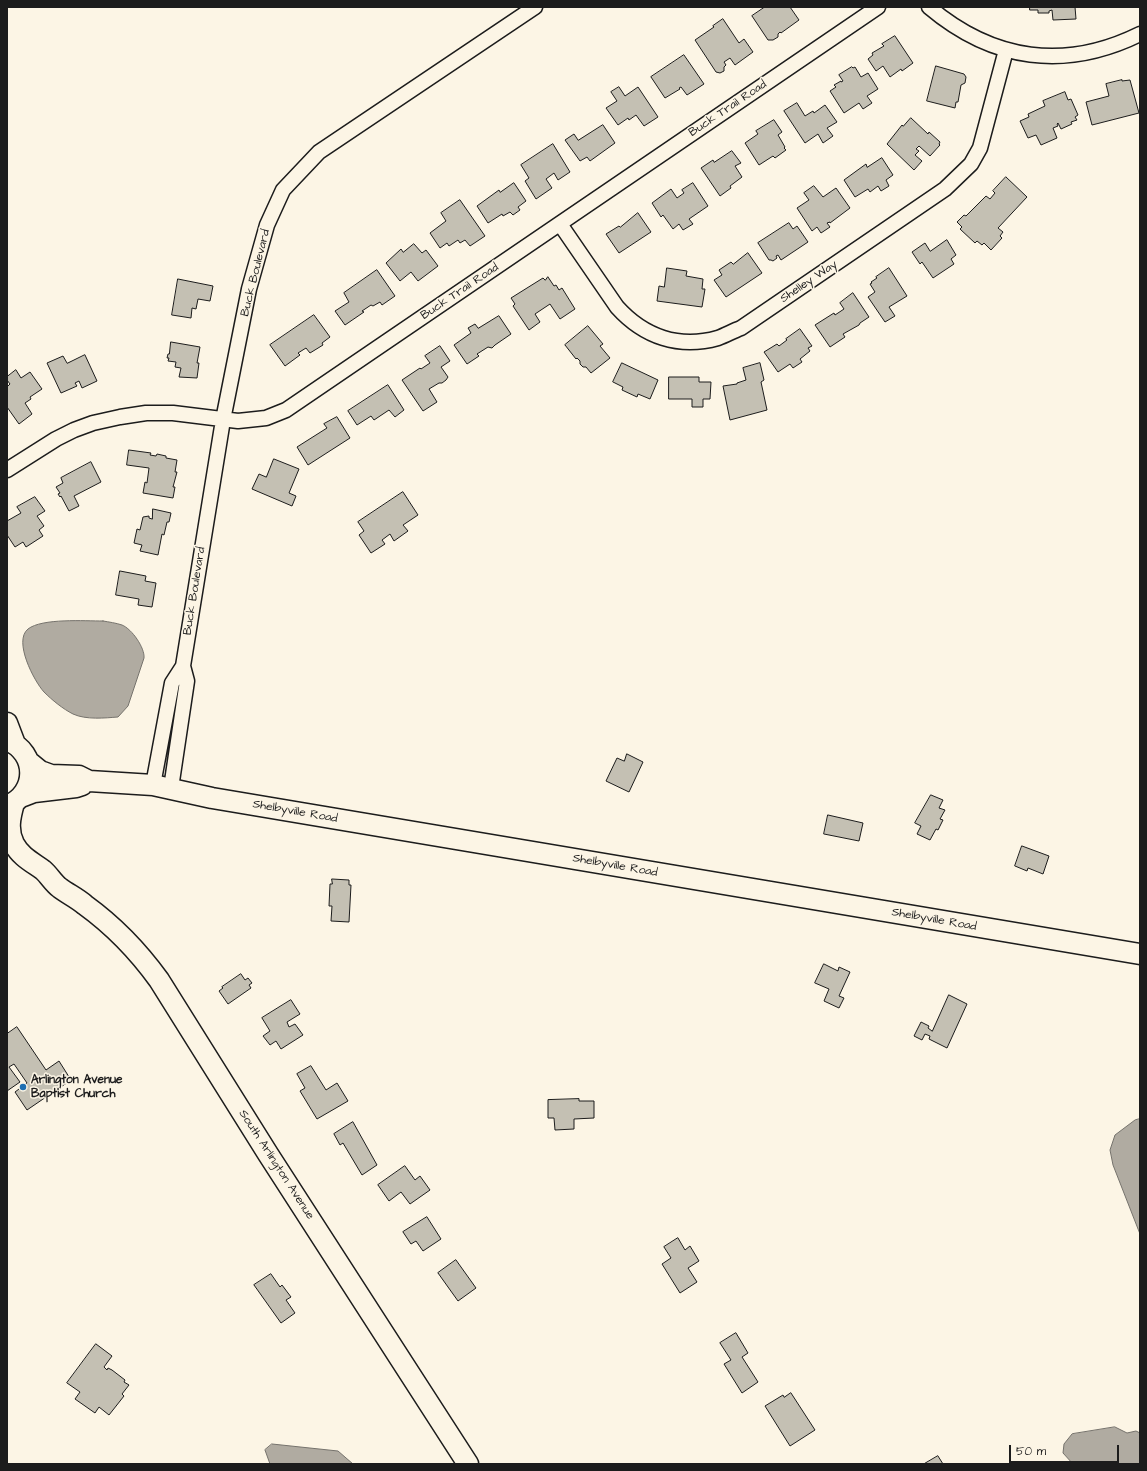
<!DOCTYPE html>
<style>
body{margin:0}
#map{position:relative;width:1147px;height:1471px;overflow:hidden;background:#fcf5e5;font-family:"Architects Daughter",sans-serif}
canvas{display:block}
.frame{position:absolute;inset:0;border:8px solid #1c1c1c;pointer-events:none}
.scale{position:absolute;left:1009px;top:1445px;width:110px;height:18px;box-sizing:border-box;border:2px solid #1c1c1c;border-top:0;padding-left:5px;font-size:12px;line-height:14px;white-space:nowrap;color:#1c1c1c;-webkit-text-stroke:3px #fcf5e5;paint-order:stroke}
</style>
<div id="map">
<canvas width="1147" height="1471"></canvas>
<div class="frame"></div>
<div class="scale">50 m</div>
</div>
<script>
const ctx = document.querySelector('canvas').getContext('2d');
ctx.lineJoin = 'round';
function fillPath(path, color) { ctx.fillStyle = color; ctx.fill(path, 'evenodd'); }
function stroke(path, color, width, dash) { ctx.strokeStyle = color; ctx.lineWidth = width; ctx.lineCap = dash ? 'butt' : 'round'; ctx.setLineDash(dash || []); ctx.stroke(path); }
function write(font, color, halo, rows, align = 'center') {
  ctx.font = font + ' "Architects Daughter",sans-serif'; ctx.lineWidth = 3; ctx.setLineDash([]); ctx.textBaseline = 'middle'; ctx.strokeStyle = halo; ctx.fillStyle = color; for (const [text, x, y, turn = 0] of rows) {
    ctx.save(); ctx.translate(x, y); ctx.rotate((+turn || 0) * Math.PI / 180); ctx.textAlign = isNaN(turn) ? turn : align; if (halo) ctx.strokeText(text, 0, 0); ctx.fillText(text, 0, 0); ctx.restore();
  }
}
const water = new Path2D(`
 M 103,621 C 109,622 116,623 122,625 C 132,629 145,648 144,658 L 128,706 L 118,717 C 105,718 86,720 73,714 C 63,709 52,700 44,692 C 34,681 13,641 28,629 C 42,618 85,621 103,621 Z
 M 1140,1119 L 1140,1234 L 1113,1165 L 1110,1150 L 1115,1135 L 1135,1120 Z
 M 1115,1427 L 1127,1433 L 1136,1431 L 1140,1433 L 1140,1464 L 1073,1464 L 1063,1453 L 1064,1444 L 1072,1434 Z
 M 272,1444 L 338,1451 L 353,1464 L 270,1464 L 265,1450 Z`);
fillPath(water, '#b0aba1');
stroke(water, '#75726c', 1);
const building = new Path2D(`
 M 765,7 L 790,7 L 799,20 L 781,33 L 780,32 L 778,34 L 778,37 L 773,40 L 768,40 L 752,16 Z
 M 1030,7 L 1075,7 L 1076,19 L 1053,20 L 1052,10 L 1049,11 L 1049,13 L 1038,13 L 1038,10 L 1030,10 Z
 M 723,19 L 739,43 L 744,39 L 753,52 L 735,65 L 730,58 L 724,62 L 726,65 L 724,67 L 724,71 L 720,73 L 716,72 L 695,40 L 714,27 L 713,26 Z
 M 895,36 L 913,63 L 902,71 L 901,69 L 890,77 L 883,66 L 876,71 L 868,59 L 873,55 L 872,53 L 884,46 L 882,44 Z
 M 684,55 L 704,84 L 687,95 L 681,87 L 679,88 L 680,89 L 665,98 L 651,77 Z
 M 936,66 L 964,74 L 966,77 L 965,83 L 961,85 L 958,102 L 956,102 L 955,108 L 927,101 Z
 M 852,67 L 853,68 L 855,67 L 861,77 L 868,73 L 878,89 L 867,96 L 872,103 L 863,109 L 859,103 L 844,113 L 830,91 L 836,87 L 834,85 L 841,81 L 841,82 L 843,81 L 839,75 Z
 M 1122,80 L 1122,81 L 1130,80 L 1139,113 L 1092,125 L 1086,102 L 1109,96 L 1106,84 Z
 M 619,87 L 625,96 L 638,87 L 658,117 L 644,126 L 636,115 L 629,120 L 628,118 L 618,125 L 606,108 L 617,101 L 611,92 Z
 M 1065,92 L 1068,100 L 1071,99 L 1078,115 L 1075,117 L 1077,120 L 1071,122 L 1072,124 L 1061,129 L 1058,123 L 1057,124 L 1058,126 L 1053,128 L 1057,138 L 1041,145 L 1036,135 L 1028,138 L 1020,121 L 1029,117 L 1028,114 L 1045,106 L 1043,101 Z
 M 797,103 L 805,116 L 813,111 L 814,113 L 825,105 L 837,122 L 827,128 L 833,136 L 823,143 L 818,134 L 805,143 L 784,111 Z
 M 911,118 L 928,134 L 929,132 L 940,142 L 939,144 L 940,145 L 930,156 L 919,146 L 916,149 L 919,151 L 915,155 L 922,161 L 914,170 L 887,144 L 902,125 L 903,126 Z
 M 774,120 L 782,132 L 778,135 L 785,147 L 784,148 L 786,150 L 775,158 L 773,156 L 759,165 L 745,143 L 758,134 L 756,131 Z
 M 603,125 L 615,143 L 590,161 L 587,157 L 580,161 L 565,140 L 574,134 L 578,140 Z
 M 553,144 L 570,172 L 558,180 L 554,173 L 546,179 L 552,188 L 536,199 L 525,181 L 529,178 L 521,165 Z
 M 732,151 L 741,163 L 735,166 L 742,177 L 730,186 L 731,188 L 720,196 L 701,168 L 713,160 L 714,162 Z
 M 882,158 L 893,175 L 886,180 L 889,186 L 881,191 L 878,186 L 870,192 L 868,189 L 855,197 L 844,180 L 866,164 L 867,167 Z
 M 1006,177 L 1027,197 L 998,228 L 1003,232 L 1000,236 L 1002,238 L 991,250 L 984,243 L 982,245 L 977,241 L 975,243 L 960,229 L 962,227 L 957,222 L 964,215 L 966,216 L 986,196 L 990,199 L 995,193 L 993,191 Z
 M 514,183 L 526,201 L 518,207 L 520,210 L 513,215 L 510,212 L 503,216 L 502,214 L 488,223 L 477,206 L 499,190 L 500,192 Z
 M 693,183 L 708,206 L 689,219 L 693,224 L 683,230 L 679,224 L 673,229 L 663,215 L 661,217 L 652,203 L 671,189 L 677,198 L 684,193 L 682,190 Z
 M 814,186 L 823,197 L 836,188 L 850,208 L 830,223 L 830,222 L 827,223 L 830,227 L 821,233 L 817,227 L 812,231 L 797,208 L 809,200 L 804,193 Z
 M 460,200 L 485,236 L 470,246 L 465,240 L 460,243 L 458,240 L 449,246 L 447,243 L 440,248 L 430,233 L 446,221 L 441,213 Z
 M 638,213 L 651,232 L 619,253 L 606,234 L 619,226 L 620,227 Z
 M 789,223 L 793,229 L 797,226 L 808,242 L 781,260 L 778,255 L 776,256 L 777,258 L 773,261 L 771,260 L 769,260 L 758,243 Z
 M 947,240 L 956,255 L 951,259 L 954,264 L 933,278 L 922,262 L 920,264 L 912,252 L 925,243 L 930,251 Z
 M 414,244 L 422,253 L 426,250 L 438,266 L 418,281 L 411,272 L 400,281 L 386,263 L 401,249 L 403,252 Z
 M 748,253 L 762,273 L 726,297 L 714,280 L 722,275 L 719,270 L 731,262 L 733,264 Z
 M 667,268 L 687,271 L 686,276 L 703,279 L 702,289 L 705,289 L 702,307 L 657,301 L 659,286 L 664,287 Z
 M 889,268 L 907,296 L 889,307 L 895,316 L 885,322 L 868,297 L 875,292 L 870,284 L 872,283 L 871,282 L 877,278 L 876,277 Z
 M 377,270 L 395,296 L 382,305 L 380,302 L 373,306 L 371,305 L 362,311 L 364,312 L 345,325 L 335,311 L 349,302 L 344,293 Z
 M 548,277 L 554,286 L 556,285 L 559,290 L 562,288 L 575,309 L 560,319 L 550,304 L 535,314 L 540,322 L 529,330 L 513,306 L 515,304 L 511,298 L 543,278 L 545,280 Z
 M 178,279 L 213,286 L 210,301 L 198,299 L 196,309 L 192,308 L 191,318 L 172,315 Z
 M 853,293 L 869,317 L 860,323 L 859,325 L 843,334 L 845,337 L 830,347 L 815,325 L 834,313 L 835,315 L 844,309 L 840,303 Z
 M 314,315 L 330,337 L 322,343 L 323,345 L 310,353 L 306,348 L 298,353 L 300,355 L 285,366 L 270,345 Z
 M 499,316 L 511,334 L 495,345 L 492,348 L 488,347 L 477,354 L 479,356 L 467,364 L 454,345 L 471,333 L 468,328 L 475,324 L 478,328 Z
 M 588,326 L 603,344 L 600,346 L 610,358 L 591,373 L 586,367 L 583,367 L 580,364 L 580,361 L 577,358 L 576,359 L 565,345 Z
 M 800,329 L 812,346 L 808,348 L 810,351 L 800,359 L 802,362 L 793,368 L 790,364 L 778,372 L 764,352 L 777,344 L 779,346 L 787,340 L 786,339 Z
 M 171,342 L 200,347 L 197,363 L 199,363 L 197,378 L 179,377 L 181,368 L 175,367 L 176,362 L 168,361 L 169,358 L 167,358 L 168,354 L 169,354 Z
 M 440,346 L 450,361 L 441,367 L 448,377 L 446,380 L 442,383 L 439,383 L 429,389 L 437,402 L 423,411 L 402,380 L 420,368 L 421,369 L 430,363 L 425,356 Z
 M 85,355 L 97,381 L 82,388 L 79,381 L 75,383 L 77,386 L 61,393 L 47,363 L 63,356 L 67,363 Z
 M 622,363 L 658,380 L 650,399 L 638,394 L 637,397 L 622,390 L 623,387 L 613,382 Z
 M 760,363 L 764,380 L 761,382 L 767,410 L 730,420 L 723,386 L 737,384 L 737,383 L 746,380 L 743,368 Z
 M 16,370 L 21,378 L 30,372 L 42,389 L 30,397 L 31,399 L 25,403 L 32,414 L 19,424 L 7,407 L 7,387 L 10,384 L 7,380 L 7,377 Z
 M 669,377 L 699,377 L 699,382 L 711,382 L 710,399 L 703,399 L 703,407 L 692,407 L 692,399 L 669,399 Z
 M 388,385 L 404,410 L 395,417 L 389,410 L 374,420 L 371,416 L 357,425 L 348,411 Z
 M 337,417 L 350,438 L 308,465 L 297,447 L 327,428 L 324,424 Z
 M 129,450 L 151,453 L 150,455 L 156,456 L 157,454 L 166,456 L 166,458 L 177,460 L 175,472 L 177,472 L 173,487 L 175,487 L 173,498 L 143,493 L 145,482 L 147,483 L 149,468 L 127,465 Z
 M 274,459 L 299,469 L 289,493 L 296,496 L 292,506 L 252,489 L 259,474 L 266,477 Z
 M 91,462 L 101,482 L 74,496 L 79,506 L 69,511 L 61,496 L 60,497 L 58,494 L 60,493 L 56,487 L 63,483 L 61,478 Z
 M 403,492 L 418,515 L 403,525 L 408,531 L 394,541 L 390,534 L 382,540 L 385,544 L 371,553 L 359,535 L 364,531 L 358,522 Z
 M 35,497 L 45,511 L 37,516 L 44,526 L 39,530 L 43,536 L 26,547 L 23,542 L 15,547 L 7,535 L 7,521 L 21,513 L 17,507 Z
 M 153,509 L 171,513 L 169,522 L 167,522 L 164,535 L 162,534 L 158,555 L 140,551 L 142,545 L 134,543 L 137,529 L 140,530 L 143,517 L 149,516 L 149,518 L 152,519 Z
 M 120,571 L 146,576 L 145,581 L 156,583 L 152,607 L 138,605 L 139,599 L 116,595 Z
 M 627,754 L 643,762 L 629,792 L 606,781 L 617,758 L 624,761 Z
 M 931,795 L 943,800 L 939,808 L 945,810 L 940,819 L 943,820 L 938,830 L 936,829 L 930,840 L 917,834 L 921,826 L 915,823 Z
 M 828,815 L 863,823 L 859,841 L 824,834 Z
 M 1022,846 L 1049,856 L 1043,874 L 1028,868 L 1027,871 L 1015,866 Z
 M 332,879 L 349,880 L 349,885 L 351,885 L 349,922 L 331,921 L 332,906 L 329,906 L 330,884 L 332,884 Z
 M 824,964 L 838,971 L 839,967 L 850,972 L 839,996 L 844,998 L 839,1008 L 824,1001 L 829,989 L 815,983 Z
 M 241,974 L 245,980 L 248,978 L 252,983 L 249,985 L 251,988 L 228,1004 L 219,991 L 223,988 L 222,987 Z
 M 949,995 L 967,1004 L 947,1048 L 929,1039 L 930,1036 L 925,1034 L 922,1040 L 914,1036 L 921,1022 L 929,1026 L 928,1028 L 932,1031 Z
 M 291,1000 L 300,1014 L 287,1022 L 289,1027 L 295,1024 L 303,1035 L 281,1049 L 276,1041 L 270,1045 L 263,1036 L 270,1031 L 262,1018 Z
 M 17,1027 L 46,1070 L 59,1061 L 71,1080 L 27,1110 L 15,1092 L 27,1083 L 14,1064 L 9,1067 L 20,1082 L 7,1091 L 7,1034 Z
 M 311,1066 L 326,1090 L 337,1083 L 348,1101 L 317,1119 L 300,1091 L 305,1088 L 297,1074 Z
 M 579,1099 L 579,1101 L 594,1101 L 594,1118 L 574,1119 L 574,1129 L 555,1130 L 554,1118 L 548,1118 L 548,1100 Z
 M 353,1122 L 377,1165 L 362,1175 L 343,1143 L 340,1145 L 334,1134 Z
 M 405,1166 L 415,1180 L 420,1176 L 430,1190 L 410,1204 L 401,1192 L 389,1201 L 378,1185 Z
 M 427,1217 L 441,1239 L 423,1251 L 416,1241 L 411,1244 L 403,1232 Z
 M 678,1238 L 685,1250 L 690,1246 L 699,1261 L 688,1268 L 697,1282 L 680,1293 L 662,1264 L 671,1258 L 664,1247 Z
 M 456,1260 L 476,1288 L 458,1301 L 438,1273 Z
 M 271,1274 L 280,1287 L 282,1285 L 291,1297 L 286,1300 L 295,1313 L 281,1323 L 254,1285 Z
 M 736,1333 L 748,1353 L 742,1357 L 758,1382 L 742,1393 L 724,1364 L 731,1360 L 720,1343 Z
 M 96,1344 L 112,1356 L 104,1367 L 107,1370 L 108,1368 L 112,1370 L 125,1380 L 124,1382 L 129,1385 L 122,1394 L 124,1396 L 109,1415 L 99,1407 L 95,1413 L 75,1399 L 80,1392 L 67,1383 Z
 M 791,1393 L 815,1430 L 790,1446 L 765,1406 L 783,1395 L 784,1397 Z
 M 938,1456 L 943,1464 L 924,1464 Z`);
fillPath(building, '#c4c0b3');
stroke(building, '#1c1c1c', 1);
const street = new Path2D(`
 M 929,7 C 993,61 1065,71 1140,34
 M 560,224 L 617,307 C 644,337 679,349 718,338 C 726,335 733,331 741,328 L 945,189 L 971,164 L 980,148 L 1006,50
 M 7,470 L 56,439 L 74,430 L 93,423 L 120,417 L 146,413 L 173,413 L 238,421 L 266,418 L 286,410 L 878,7
 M 183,666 L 223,420 L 249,289 L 267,225 L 283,190 L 319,152 L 535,7
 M 153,785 L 172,683 L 183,666 L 187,681 L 171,788`);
const secondary = new Path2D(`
 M 7,723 L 15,744
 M 7,740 C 38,753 38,793 7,806
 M 29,762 L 40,771 L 51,775 L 79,776 L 89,781 L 153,785 L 212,798 L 1140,954
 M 21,797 L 34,792 L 76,787 L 82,785
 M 14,803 C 10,817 7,830 14,844 C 21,857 32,862 43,870 C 49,875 53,883 60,888 C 68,894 77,898 85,905 C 114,926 138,951 159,980 L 268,1154 L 468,1464`);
stroke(street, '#1c1c1c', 17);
stroke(secondary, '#1c1c1c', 23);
stroke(street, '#fcf5e5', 14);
stroke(secondary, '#fcf5e5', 20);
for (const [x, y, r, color] of [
 [23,1087,4,"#1f6fb2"]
]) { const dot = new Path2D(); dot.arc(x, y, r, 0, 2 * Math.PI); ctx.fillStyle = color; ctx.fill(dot); stroke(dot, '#fcf5e5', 1.5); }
write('12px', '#1c1c1c', '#fcf5e5', [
 ["Buck Trail Road",728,109,-34],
 ["Buck Boulevard",256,273,-76],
 ["Shelley Way",809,282,-34],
 ["Buck Trail Road",460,292,-34],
 ["Buck Boulevard",195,591,-81],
 ["Shelbyville Road",295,812,10],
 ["Shelbyville Road",615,866,10],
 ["Shelbyville Road",934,920,10],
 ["South Arlington Avenue",276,1165,57]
]);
write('bold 12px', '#1c1c1c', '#fcf5e5', [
 ["Arlington Avenue",31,1080],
 ["Baptist Church",31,1094]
], 'left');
</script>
